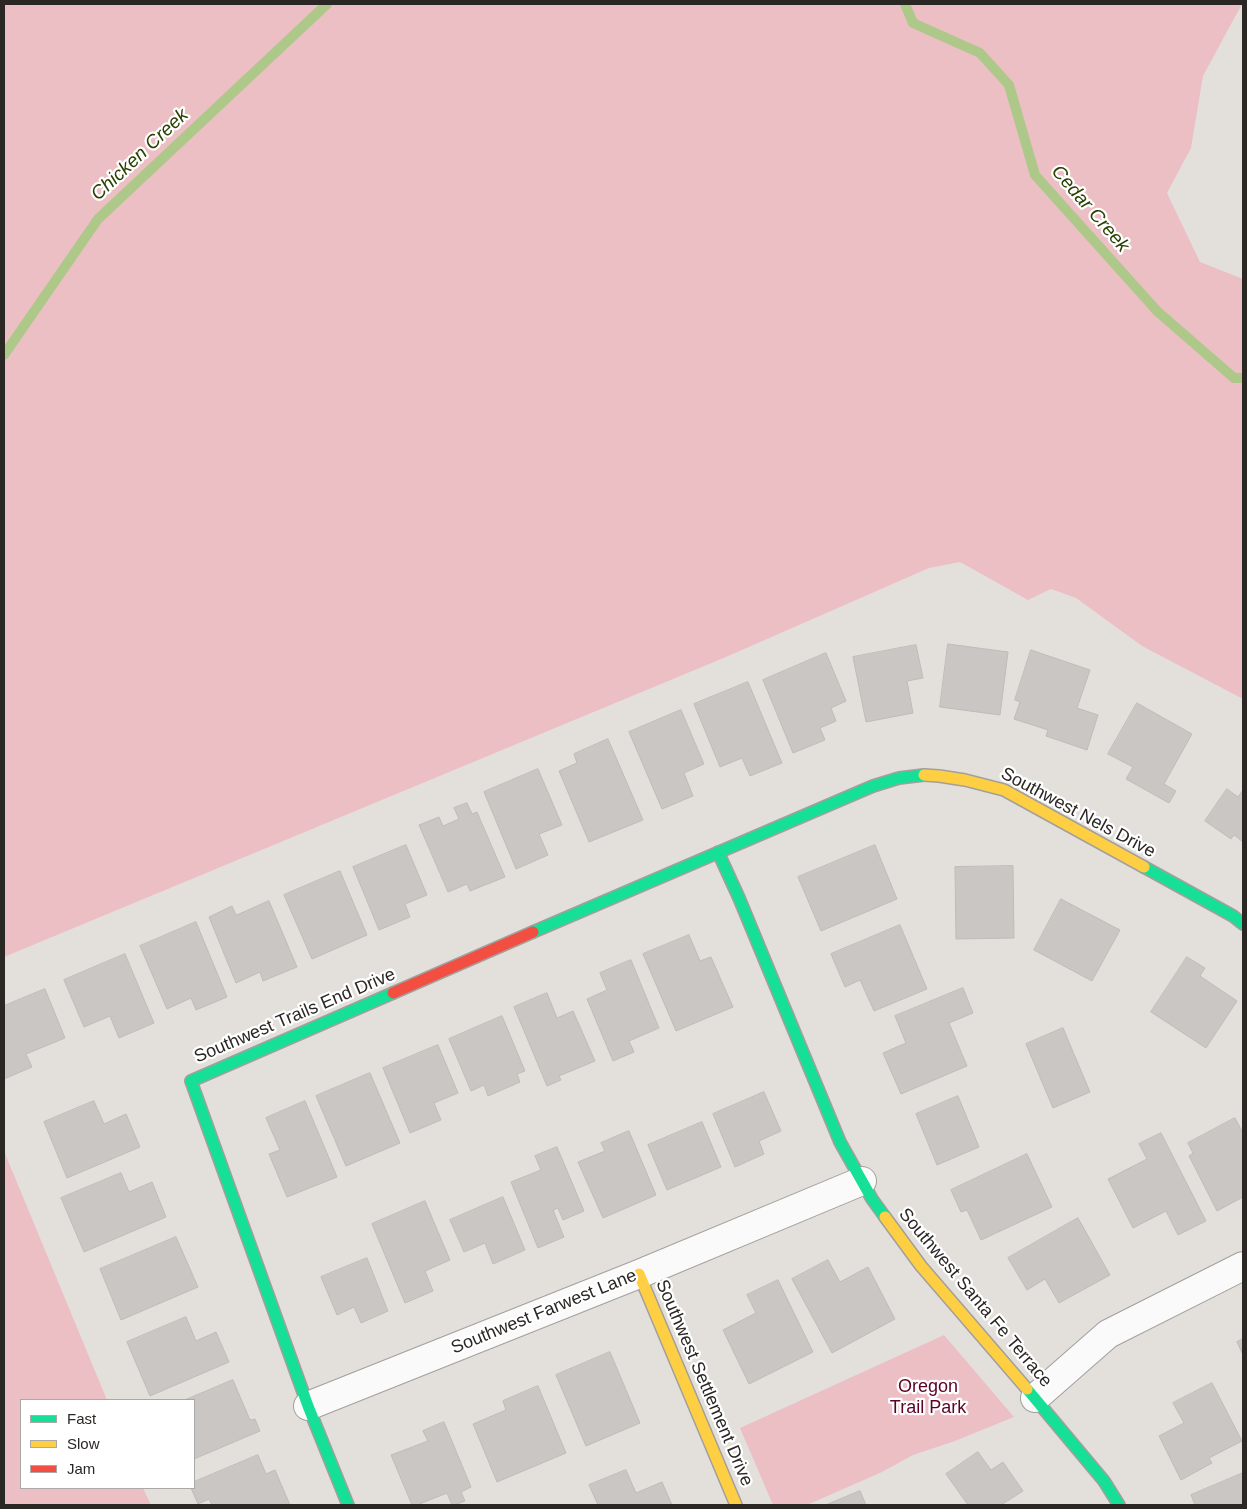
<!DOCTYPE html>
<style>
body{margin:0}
#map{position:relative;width:1247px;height:1509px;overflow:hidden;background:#e3e0dc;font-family:Arial,sans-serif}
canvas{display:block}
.frame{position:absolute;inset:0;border:5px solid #2a2725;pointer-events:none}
.legend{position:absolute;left:20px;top:1399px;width:175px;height:90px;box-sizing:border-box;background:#fff;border:1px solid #aaa9a8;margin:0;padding:6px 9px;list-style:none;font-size:15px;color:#2a2725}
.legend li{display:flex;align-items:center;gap:10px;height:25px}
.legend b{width:25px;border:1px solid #aaa9a8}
</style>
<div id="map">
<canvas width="1247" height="1509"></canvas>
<div class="frame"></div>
<ul class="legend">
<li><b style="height:6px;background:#16e098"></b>Fast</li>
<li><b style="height:6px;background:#ffcf43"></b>Slow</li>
<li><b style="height:6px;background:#f24e42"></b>Jam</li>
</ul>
</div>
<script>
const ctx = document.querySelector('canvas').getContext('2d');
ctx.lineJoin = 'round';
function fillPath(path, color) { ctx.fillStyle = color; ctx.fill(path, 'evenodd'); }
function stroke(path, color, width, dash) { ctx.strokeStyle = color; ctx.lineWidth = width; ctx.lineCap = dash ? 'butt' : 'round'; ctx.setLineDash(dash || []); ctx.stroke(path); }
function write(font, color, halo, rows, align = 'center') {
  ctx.font = font + ' Arial,sans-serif'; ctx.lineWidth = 4.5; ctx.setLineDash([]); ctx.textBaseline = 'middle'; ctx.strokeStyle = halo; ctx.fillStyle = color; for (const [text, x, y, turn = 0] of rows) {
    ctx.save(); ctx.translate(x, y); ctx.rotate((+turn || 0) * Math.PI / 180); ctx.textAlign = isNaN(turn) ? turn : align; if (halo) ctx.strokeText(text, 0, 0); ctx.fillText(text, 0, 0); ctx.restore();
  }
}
fillPath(new Path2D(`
 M 4,4 L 1242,4 L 1203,76 L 1191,148 L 1167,193 L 1200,262 L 1243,279 L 1243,699 L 1142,646 L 1076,598 L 1051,589 L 1028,600 L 960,562 L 929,568 L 726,657 L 4,957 Z
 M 4,1151 L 107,1400 L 21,1400 L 21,1488 L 143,1488 L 151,1505 L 4,1505 Z
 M 944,1335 L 1014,1417 L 955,1441 L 913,1455 L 882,1472 L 807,1505 L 773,1505 L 740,1428 Z`), '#ecbfc5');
stroke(new Path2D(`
 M 905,4 L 913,23 L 980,53 L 1009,85 L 1035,175 L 1157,311 L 1234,378 L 1243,378
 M 4,355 L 98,219 L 327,4`), '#aec88a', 10);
const building = new Path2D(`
 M 948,644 L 1008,652 L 1000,715 L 940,707 Z
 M 916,645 L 923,678 L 907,681 L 913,713 L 866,722 L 853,657 Z
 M 1031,650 L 1090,670 L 1077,708 L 1098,715 L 1087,750 L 1046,736 L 1048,730 L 1014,719 L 1020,702 L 1015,700 Z
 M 826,653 L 846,701 L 831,708 L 836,721 L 820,728 L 825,740 L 793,753 L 763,680 Z
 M 748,682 L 782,763 L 750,776 L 742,758 L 720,767 L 694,704 Z
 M 1137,703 L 1192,734 L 1164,784 L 1176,791 L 1169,803 L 1126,779 L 1133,767 L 1108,754 Z
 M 681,710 L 704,764 L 684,773 L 693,796 L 662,809 L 629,732 Z
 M 608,739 L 643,820 L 589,842 L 559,771 L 577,763 L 574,754 Z
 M 538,769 L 562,825 L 539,834 L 548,855 L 516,869 L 484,792 Z
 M 1227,789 L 1238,797 L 1243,790 L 1243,842 L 1234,835 L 1231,839 L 1205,821 Z
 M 467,803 L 472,814 L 477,812 L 505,877 L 470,891 L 467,884 L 448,892 L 419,825 L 439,817 L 443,826 L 459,819 L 454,808 Z
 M 406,845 L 427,895 L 405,904 L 410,917 L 379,930 L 353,867 Z
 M 875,845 L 897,899 L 821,931 L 798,877 Z
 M 1013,866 L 1014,938 L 956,939 L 955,867 Z
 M 340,871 L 367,935 L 312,959 L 284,895 Z
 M 1061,899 L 1120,930 L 1092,981 L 1034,950 Z
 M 269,901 L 297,967 L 263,981 L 260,972 L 236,983 L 209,917 L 232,906 L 236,915 Z
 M 196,922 L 227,997 L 196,1010 L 191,998 L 167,1009 L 140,946 Z
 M 900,925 L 927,989 L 874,1011 L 860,980 L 845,987 L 831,954 Z
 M 689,935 L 700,961 L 711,957 L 733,1007 L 676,1031 L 643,954 Z
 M 125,954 L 154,1023 L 119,1038 L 110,1016 L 84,1027 L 64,980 Z
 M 1187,957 L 1205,968 L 1200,976 L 1237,1001 L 1206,1048 L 1151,1012 Z
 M 631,960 L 659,1028 L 629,1041 L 634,1052 L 613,1061 L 587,999 L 607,990 L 600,973 Z
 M 963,988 L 973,1013 L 949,1023 L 967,1066 L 901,1094 L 883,1053 L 906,1043 L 895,1016 Z
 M 45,989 L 65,1038 L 26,1054 L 32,1067 L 4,1079 L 4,1006 Z
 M 547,993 L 557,1018 L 573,1011 L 595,1061 L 559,1076 L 561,1080 L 547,1086 L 514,1007 Z
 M 502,1016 L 525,1071 L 517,1074 L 520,1082 L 488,1096 L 484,1085 L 471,1091 L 449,1039 Z
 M 1063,1028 L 1090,1092 L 1053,1108 L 1026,1044 Z
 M 438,1045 L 458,1093 L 434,1103 L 441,1120 L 410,1133 L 383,1068 Z
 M 370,1073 L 400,1143 L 346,1166 L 316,1096 Z
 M 764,1092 L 781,1131 L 759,1141 L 764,1154 L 735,1167 L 713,1114 Z
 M 958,1096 L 979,1147 L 937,1165 L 916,1114 Z
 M 94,1101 L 104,1124 L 126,1114 L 140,1147 L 67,1178 L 44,1122 Z
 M 305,1101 L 337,1177 L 287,1197 L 269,1154 L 280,1150 L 266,1118 Z
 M 1235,1118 L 1243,1133 L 1243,1197 L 1217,1211 L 1189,1156 L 1193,1153 L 1188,1143 Z
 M 702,1122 L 721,1167 L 667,1190 L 648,1145 Z
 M 629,1131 L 656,1195 L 603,1218 L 578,1162 L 605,1151 L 601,1143 Z
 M 1161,1133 L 1206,1221 L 1178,1235 L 1166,1211 L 1133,1228 L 1108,1179 L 1147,1159 L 1139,1144 Z
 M 557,1147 L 584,1211 L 563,1220 L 558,1208 L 553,1210 L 564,1237 L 538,1248 L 511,1182 L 541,1170 L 535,1156 Z
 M 1027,1154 L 1052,1207 L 981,1240 L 967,1210 L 961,1212 L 951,1190 Z
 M 121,1173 L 129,1192 L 152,1182 L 166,1217 L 84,1252 L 61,1198 Z
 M 503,1197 L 525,1250 L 493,1264 L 485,1243 L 464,1252 L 450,1220 Z
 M 425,1201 L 450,1260 L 425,1271 L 433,1291 L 405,1303 L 372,1224 Z
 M 1078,1218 L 1110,1275 L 1059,1303 L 1045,1279 L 1027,1290 L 1008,1258 Z
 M 176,1237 L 198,1287 L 121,1320 L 100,1269 Z
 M 367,1258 L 388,1311 L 361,1323 L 354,1307 L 337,1315 L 321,1277 Z
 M 828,1260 L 840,1282 L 868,1267 L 895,1319 L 832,1353 L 792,1279 Z
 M 778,1280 L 813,1352 L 749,1384 L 723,1330 L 756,1313 L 747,1295 Z
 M 186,1317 L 196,1341 L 216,1332 L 229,1362 L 150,1396 L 127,1342 Z
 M 1243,1339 L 1243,1355 L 1237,1342 Z
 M 610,1352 L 640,1423 L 586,1446 L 556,1375 Z
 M 233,1380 L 250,1420 L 255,1419 L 260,1431 L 194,1459 L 194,1400 L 185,1400 Z
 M 1212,1383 L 1242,1441 L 1209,1458 L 1212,1463 L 1181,1480 L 1159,1436 L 1184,1423 L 1173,1403 Z
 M 538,1386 L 566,1453 L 497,1482 L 473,1424 L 506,1410 L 503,1401 Z
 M 444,1422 L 471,1487 L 461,1492 L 465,1501 L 454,1505 L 452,1505 L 447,1493 L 417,1505 L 412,1505 L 391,1455 L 428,1441 L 423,1431 Z
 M 978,1452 L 991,1470 L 1003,1462 L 1023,1491 L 1001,1505 L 968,1505 L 946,1474 Z
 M 258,1455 L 266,1474 L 275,1470 L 290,1505 L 212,1505 L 209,1499 L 198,1504 L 191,1488 L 194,1488 L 194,1482 Z
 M 626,1470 L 636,1493 L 662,1482 L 672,1505 L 598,1505 L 589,1485 Z
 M 1243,1473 L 1243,1505 L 1195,1505 L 1191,1495 Z
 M 860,1491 L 866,1505 L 826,1505 Z`);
fillPath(building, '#c9c6c4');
stroke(building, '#bebbb8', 1);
const street = new Path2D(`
 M 1035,1398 L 1108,1334 L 1243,1266
 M 308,1406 L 639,1274 L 862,1181`);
const fast = new Path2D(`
 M 718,852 L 739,898 L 840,1142 L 872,1199 L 885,1217
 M 1144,867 L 1233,916 L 1243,924
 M 533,932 L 873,786 L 899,778 L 924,775
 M 1027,1389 L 1104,1481 L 1119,1505
 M 348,1505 L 308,1406 L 191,1081 L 393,993`);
const slow = new Path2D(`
 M 924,775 L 939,776 L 965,780 L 1004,790 L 1144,867
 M 885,1217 L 921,1266 L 1027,1389
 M 639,1274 L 736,1505`);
const jam = new Path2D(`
 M 393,993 L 533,932`);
stroke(street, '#a29f9c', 30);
stroke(fast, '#a29f9c', 14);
stroke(slow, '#a29f9c', 14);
stroke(jam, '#a29f9c', 14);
stroke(street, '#fbfafa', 28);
stroke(fast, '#16e098', 11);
stroke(slow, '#ffcf43', 11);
stroke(jam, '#f24e42', 11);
write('18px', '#2a2725', '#fff', [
 ["Southwest Nels Drive",1078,813,28],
 ["Southwest Trails End Drive",295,1016,-23],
 ["Southwest Santa Fe Terrace",975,1298,50],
 ["Southwest Farwest Lane",544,1312,-22],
 ["Southwest Settlement Drive",704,1383,67]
]);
write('18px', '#5d0225', '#fff', [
 ["Oregon",928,1387],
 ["Trail Park",928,1408]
]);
write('italic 19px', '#2a4100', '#fff', [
 ["Chicken Creek",140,155,-43],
 ["Cedar Creek",1090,209,49]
]);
</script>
